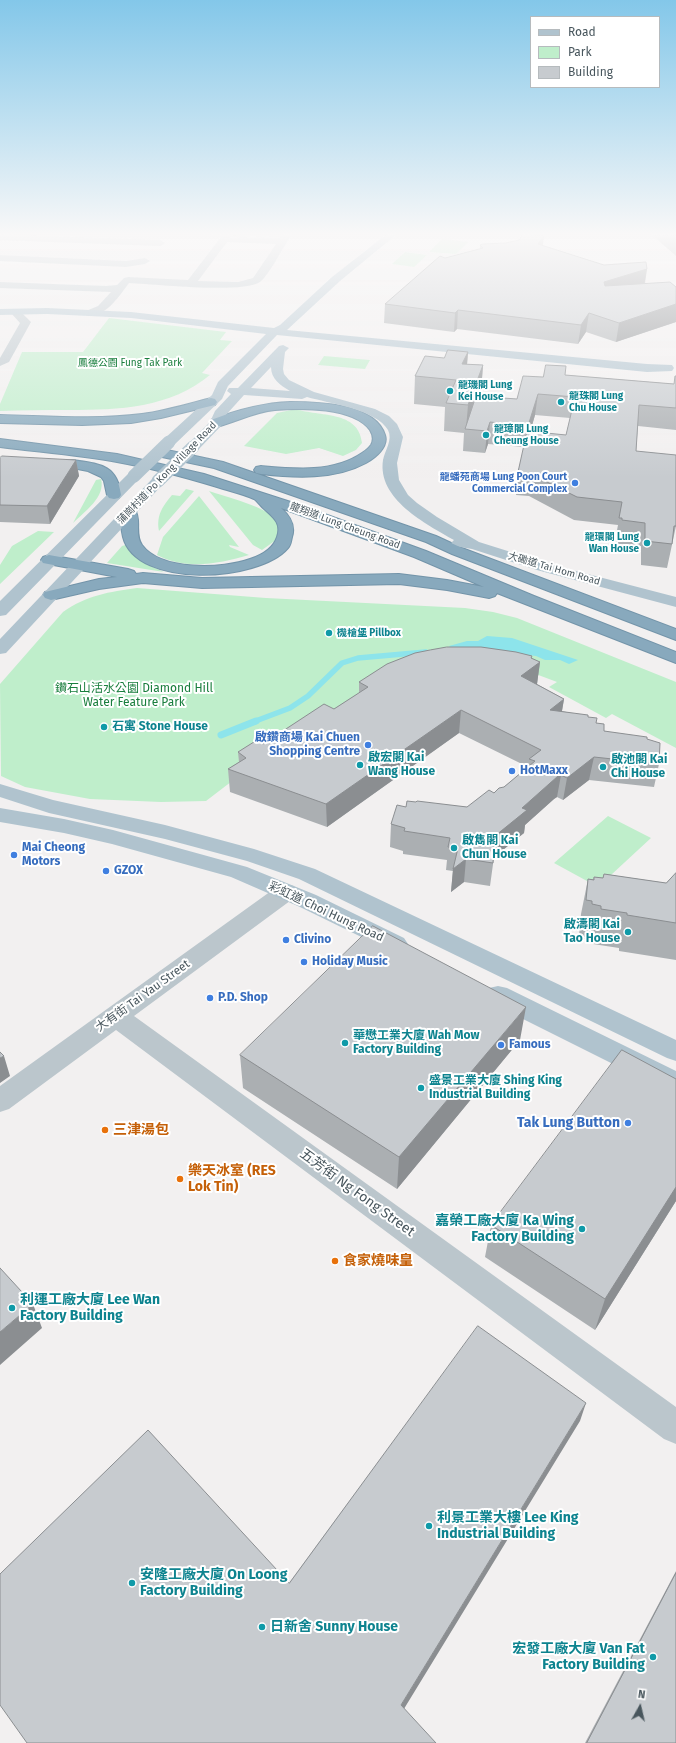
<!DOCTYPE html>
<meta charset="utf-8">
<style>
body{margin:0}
#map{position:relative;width:676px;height:1743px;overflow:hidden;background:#f2f0f0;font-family:"Fira Sans",sans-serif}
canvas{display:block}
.legend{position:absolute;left:530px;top:16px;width:130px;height:72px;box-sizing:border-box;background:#fff;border:1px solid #b6bbbe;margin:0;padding:5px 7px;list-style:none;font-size:12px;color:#48565d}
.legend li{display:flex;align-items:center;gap:8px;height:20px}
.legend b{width:20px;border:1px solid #b6bbbe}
.north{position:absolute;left:620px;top:1687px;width:40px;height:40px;-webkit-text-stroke:3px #fff;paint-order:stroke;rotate:8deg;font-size:11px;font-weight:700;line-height:16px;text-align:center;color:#48565d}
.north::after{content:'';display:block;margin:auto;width:14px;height:18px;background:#48565d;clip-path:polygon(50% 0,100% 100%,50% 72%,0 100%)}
</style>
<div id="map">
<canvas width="676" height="1743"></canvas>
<ul class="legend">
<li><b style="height:5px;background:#b0c3ce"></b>Road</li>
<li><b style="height:11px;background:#bfeecb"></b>Park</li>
<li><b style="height:11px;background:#c7cbcf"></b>Building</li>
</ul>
<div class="north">N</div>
</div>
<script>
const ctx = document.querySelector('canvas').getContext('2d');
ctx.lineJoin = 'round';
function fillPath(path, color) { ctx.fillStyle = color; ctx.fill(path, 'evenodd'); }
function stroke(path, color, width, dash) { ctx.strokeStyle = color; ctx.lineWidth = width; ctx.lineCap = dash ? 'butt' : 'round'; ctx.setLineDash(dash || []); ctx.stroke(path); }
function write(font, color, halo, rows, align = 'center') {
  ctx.font = font + ' "Fira Sans","Noto Sans TC",sans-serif'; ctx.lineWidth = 4; ctx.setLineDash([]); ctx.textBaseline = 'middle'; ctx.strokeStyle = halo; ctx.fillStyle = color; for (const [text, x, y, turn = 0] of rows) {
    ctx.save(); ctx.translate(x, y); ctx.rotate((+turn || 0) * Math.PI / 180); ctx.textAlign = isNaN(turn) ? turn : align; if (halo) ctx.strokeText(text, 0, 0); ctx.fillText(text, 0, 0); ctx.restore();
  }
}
fillPath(new Path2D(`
 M 184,234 L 277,235 L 275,237 Z
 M 442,239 L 468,242 L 456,254 L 429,252 Z
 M 405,252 L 427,255 L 414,267 L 392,264 Z
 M 109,318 L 226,332 L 220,340 L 232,341 L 202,373 L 210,375 C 170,408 119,410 70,410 C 47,410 23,410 0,411 L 0,404 L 22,352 L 83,352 Z
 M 324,356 L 370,360 L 365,369 L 318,365 Z
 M 296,409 C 319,417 359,410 362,443 L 356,450 L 343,456 L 319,448 L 286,454 L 244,446 L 277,413 Z
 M 101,479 C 106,497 84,512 73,523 L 96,480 Z
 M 186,489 L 194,491 L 159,531 C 156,515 163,506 172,495 L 180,496 Z
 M 209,491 C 223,496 271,508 277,521 C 279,525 279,530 280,533 L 276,540 L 262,550 L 253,545 Z
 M 199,496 L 239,547 L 229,545 L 230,547 L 249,555 C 219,564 185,570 157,555 L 163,537 Z
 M 38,531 L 54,532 L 0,584 L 0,565 L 12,546 Z
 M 129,544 C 135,560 149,565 164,572 L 107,563 L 122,546 Z
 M 137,588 L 266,598 L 465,608 L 493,612 L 517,618 L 676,682 L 676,748 L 612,714 L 606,718 L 549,687 L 557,682 L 525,670 L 240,775 L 206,801 L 161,802 L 90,799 L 25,787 L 1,776 L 0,684 L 63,612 C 87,595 109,592 137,588 Z
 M 608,816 L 651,838 L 598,887 L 554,863 Z`), '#bfeecb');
fillPath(new Path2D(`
 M 487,636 L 512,638 L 578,660 L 569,664 L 560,660 L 545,660 L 536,656 L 519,654 L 455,652 L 449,646 L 467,641 L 478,641 Z`), '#8de4eb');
stroke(new Path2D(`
 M 253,722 L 290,708 L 308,696 L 342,663 L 358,658 L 426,652`), '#8de4eb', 5.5);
stroke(new Path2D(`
 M 221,735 L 256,721`), '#8de4eb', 7);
const highway = new Path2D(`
 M 211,398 L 215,399 L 217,402 L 215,405 L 161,418 L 131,423 L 82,425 L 0,423 L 0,415 C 47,416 95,420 142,414 C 165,411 188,404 211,398 Z
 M 290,402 C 317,402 375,403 385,435 C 389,447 375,458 366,463 C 335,480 295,478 261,474 L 256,473 L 254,470 L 256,467 L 261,466 C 294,469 333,473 362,453 C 365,451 369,448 371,445 C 374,440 373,435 370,430 C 353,407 301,408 275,410 C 254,412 236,422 216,427 L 211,426 L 210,423 L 211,420 C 237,410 262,403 290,402 Z
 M 0,439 L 117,454 L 204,474 L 300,505 L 426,551 L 534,596 L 676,652 L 676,663 L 497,593 L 495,596 L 489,598 L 447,590 L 399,584 L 202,588 L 143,583 L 99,589 L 51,600 L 45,598 L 43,595 L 45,592 L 99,579 L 117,577 L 43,563 L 41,560 L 43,557 L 49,555 L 128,569 L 134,571 L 136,574 L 143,573 L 202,578 L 399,574 L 447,580 L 484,587 L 414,557 L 281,508 C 290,516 296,525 292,537 C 291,541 291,545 288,548 C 259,582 136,589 123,537 C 121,529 120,517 125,510 L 130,509 L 135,510 C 142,519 134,534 142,545 C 161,571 223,569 250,559 C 262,555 273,549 277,537 C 282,523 273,517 263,508 C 260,505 257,501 254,499 C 243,494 229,491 217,487 C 184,477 150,468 117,462 C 79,455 39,452 0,447 Z
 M 167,450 L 223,462 L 436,536 L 462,548 L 676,629 L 676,640 L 452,554 L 426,542 L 214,468 L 162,457 L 160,454 L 162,451 Z
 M 72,460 C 99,464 117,464 121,495 L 119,498 L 114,499 L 109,498 L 107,495 L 104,481 L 101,477 L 88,471 L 67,467 L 65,464 L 67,461 Z`);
stroke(highway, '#7394a9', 2);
fillPath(new Path2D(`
 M 0,234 L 160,240 L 165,243 L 160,246 L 0,240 Z
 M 283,234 L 292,234 C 285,244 268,277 260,282 C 242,294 154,284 129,283 C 120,295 104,320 86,315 L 85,313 L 86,311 L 98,306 L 111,292 L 0,288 L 0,282 L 106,286 L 117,285 L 124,278 L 128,277 L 188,280 L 221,237 L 280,238 ZM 227,242 L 276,244 L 253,278 L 238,282 L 198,281 Z
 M 0,255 L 126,261 L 145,258 L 150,261 L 145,264 L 126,267 L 0,261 Z
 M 15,309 L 19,310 L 31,322 L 9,362 L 0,366 L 0,358 L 20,323 L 10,312 Z
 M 286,884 L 294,886 L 297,892 L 294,898 L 134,1016 L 676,1407 L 676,1444 L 664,1439 L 116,1030 L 9,1109 L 0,1112 L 0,1086 L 278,886 Z`), '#bbc6cc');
fillPath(new Path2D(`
 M 387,234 L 397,234 L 340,281 L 287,330 L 647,364 L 672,365 L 674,368 L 672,371 L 647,372 L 277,335 L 228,386 L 222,399 L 174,445 L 164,445 L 162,442 L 164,439 L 212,395 L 218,382 L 266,334 L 131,318 L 47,314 L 0,315 L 0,309 L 47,308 L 131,312 L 274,328 L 280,325 L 332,277 Z
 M 283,345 L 289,348 L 285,352 L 283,369 L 284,374 L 289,380 L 314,392 L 375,409 L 389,416 L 397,424 L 403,437 L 397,463 L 399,480 L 408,495 L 417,503 L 437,517 L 479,542 L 549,564 L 676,597 L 676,607 L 537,570 L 472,549 L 454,546 L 451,543 L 454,540 C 426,524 377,499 383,460 C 385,450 393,440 388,430 C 377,410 328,403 307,397 L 302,399 L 244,395 L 226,415 L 221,426 L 198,450 L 188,450 L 186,447 L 188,444 L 210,422 L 215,411 L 231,394 L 227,391 L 229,388 L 238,388 L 279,346 ZM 271,367 C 271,379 280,385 290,391 L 251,388 Z
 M 134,472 L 139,473 L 141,476 L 139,479 L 6,615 L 0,616 L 0,601 L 129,473 Z
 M 158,477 L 163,478 L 165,481 L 163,484 L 6,653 L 0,654 L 0,639 L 153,478 Z
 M 0,784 L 53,800 L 165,825 L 254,849 L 315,869 L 676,1040 L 676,1061 L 667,1058 L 299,879 L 247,861 L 165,839 L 49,813 L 0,797 Z
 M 0,808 L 64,819 L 113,830 L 247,867 L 316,895 L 404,938 L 408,944 L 404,950 L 396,953 L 388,950 L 300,907 L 231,877 L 112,844 L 64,833 L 0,822 Z
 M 498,986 L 507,988 L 676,1071 L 676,1094 L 667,1091 L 489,1002 L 486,995 L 489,988 Z`), '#b0c3ce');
fillPath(highway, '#88a9bd');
stroke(new Path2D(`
 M 134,476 L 169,442
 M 158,481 L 193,447`), '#b0c3ce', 13);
fillPath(new Path2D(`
 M 651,234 L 676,234 L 676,256 Z
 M 480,245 L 543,246 L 604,265 L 647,269 L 645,284 L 676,287 L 676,322 L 616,342 L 586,332 L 578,344 L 457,329 L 454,332 L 384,323 L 385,304 L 480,249 Z
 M 468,352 L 467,364 L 483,365 L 481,392 L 480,396 L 517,399 L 543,377 L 565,375 L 674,384 L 675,376 L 676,376 L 676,430 L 638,426 L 636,451 L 676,526 L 667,568 L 641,565 L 641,546 L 618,544 L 618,542 L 615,541 L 618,525 L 574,520 L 529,496 L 516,495 L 518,472 L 524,447 L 488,444 L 485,453 L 463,451 L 464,433 L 444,431 L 445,407 L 414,404 L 415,376 L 444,358 ZM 535,415 L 570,418 L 566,435 L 530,432 Z
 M 0,458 L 76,460 L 79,476 L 50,524 L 0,522 Z
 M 531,658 L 540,662 L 537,684 L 564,699 L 562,711 L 588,717 L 596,723 L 604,731 L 647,739 L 659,764 L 654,787 L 589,780 L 563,800 L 557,797 L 554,799 L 525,825 L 524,833 L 494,857 L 490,886 L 464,882 L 451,892 L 453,871 L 446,870 L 447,860 L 403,854 L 403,851 L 390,847 L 391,824 L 406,807 L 416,802 L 467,807 L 504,787 L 528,767 L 459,733 L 327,827 L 230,792 L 228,769 L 239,762 L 238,752 L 263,744 L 334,709 L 359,693 L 359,682 Z
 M 676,873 L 676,960 L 619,951 L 619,948 L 593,944 L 594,941 L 584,939 L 585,937 L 579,936 L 581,914 L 588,879 L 593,879 L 594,877 L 603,878 L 604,874 L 666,883 Z
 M 520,1040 L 397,1189 L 243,1088 L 240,1055 Z
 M 676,1079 L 676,1201 L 595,1330 L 485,1257 L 491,1225 Z
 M 676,1571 L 676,1743 L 585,1743 Z`), '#abafb2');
fillPath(new Path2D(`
 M 544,236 L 542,252 L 538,244 Z
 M 647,269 L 644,286 L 602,300 L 604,282 Z
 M 676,304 L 676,322 L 616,342 L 619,323 Z
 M 458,310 L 457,329 L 454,332 L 455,313 Z
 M 589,313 L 586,332 L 578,344 L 581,325 Z
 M 468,352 L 466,378 L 462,364 Z
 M 483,365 L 481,392 L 467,429 L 466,429 L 468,405 Z
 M 538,394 L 535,415 L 526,447 L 528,426 Z
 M 490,422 L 488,444 L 485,453 L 487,431 Z
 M 76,460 L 79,476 L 50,524 L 47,506 Z
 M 532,656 L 530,669 L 540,662 L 537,684 L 518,697 L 521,676 Z
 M 564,699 L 560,722 L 550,710 Z
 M 461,710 L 459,733 L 327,827 L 326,804 Z
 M 594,757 L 589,780 L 563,800 L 567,778 Z
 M 561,775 L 557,797 L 554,799 L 525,825 L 524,833 L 488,862 L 485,844 L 522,808 L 558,776 Z
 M 466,859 L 464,882 L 451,892 L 453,869 Z
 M 526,1007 L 520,1040 L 397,1189 L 399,1157 Z
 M 4,1056 L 10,1076 L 0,1083 L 0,1058 Z
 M 676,1187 L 676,1201 L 595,1330 L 605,1299 Z
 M 33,1304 L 42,1328 L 0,1365 L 0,1332 Z
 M 586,1403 L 580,1421 L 399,1717 L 401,1705 Z`), '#8b8e91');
const building = new Path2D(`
 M 523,234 L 544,236 L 538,244 L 604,265 L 646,262 L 647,269 L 604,282 L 605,286 L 670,282 L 676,287 L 676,304 L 619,323 L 589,313 L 581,325 L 458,310 L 455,313 L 385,304 L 440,256 L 445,258 L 483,248 L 480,245 L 483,244 L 506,243 L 519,240 Z
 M 671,234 L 676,234 L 676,237 Z
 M 448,350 L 468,352 L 462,364 L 483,365 L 468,405 L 446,403 L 456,380 L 415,376 L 425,356 L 444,358 Z
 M 546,365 L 566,366 L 565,375 L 674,384 L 675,376 L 676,376 L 676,408 L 639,405 L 636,451 L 676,455 L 676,526 L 674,526 L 672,544 L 645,541 L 645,523 L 622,520 L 622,518 L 619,518 L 622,502 L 577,497 L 531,474 L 518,472 L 527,431 L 566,435 L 575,397 L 538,394 L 528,426 L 490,422 L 487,431 L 465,429 L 476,396 L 517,399 L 523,376 L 543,377 Z
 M 2,456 L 76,460 L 47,506 L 0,505 L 0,458 Z
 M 447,647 L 481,647 L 516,652 L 532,656 L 531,658 L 540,662 L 521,676 L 564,699 L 550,710 L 588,715 L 588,717 L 597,718 L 596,723 L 604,724 L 604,731 L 647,737 L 647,739 L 660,743 L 659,764 L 594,757 L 567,778 L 561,775 L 558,776 L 522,808 L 527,810 L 485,844 L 494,845 L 493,863 L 466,859 L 453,869 L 458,848 L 448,847 L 450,838 L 404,831 L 405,828 L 391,824 L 397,805 L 406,807 L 407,801 L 416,802 L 417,801 L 467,807 L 489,790 L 494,793 L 499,788 L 504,787 L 535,761 L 529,759 L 541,750 L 461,710 L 326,804 L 228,769 L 246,758 L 238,752 L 257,740 L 263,744 L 324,704 L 334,709 L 368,687 L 359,682 L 387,664 L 415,653 L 430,650 Z
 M 676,873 L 676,923 L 627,915 L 627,913 L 601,909 L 601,906 L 592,904 L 592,901 L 586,900 L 588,879 L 594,880 L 594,877 L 603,878 L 604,874 L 666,883 Z
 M 373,926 L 526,1007 L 399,1157 L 240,1055 Z
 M 622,1050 L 676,1079 L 676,1187 L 605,1299 L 491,1225 Z
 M 0,1052 L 4,1056 L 0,1058 Z
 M 0,1268 L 33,1304 L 0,1332 Z
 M 478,1326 L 586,1403 L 401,1705 L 436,1743 L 27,1743 L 0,1705 L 0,1574 L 148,1430 L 289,1583 Z
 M 676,1573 L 676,1743 L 587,1743 Z`);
fillPath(building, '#c7cbcf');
stroke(building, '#8b8e91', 1);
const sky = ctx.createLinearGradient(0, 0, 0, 478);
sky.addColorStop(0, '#83c7e9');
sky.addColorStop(0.49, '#f9f8f8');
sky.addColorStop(1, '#f9f8f800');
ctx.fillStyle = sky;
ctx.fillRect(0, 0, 676, 478);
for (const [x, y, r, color] of [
 [450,391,4,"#0f9aa8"],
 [561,402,4,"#0f9aa8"],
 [486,435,4,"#0f9aa8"],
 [575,483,4,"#3f7fe0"],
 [647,543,4,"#0f9aa8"],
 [329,633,4,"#0f9aa8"],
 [104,727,4,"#0f9aa8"],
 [368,745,4,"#3f7fe0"],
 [360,765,4,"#0f9aa8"],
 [603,767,4,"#0f9aa8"],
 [512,771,4,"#3f7fe0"],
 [454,848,4,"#0f9aa8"],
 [14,855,4,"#3f7fe0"],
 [106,871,4,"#3f7fe0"],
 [628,932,4,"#0f9aa8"],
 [286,940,4,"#3f7fe0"],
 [304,962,4,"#3f7fe0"],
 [210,998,4,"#3f7fe0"],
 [345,1043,4,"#0f9aa8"],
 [501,1045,4,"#3f7fe0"],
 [421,1088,4,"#0f9aa8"],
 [628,1123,4,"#3f7fe0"],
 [105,1130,4,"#e8710a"],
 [180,1179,4,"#e8710a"],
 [582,1229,4,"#0f9aa8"],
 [335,1261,4,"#e8710a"],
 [12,1308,4,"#0f9aa8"],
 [429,1526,4,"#0f9aa8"],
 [132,1583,4,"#0f9aa8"],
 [262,1627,4,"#0f9aa8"],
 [653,1657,4,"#0f9aa8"]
]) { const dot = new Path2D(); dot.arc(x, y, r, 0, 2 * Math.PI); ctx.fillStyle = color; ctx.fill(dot); stroke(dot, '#fff', 1.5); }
write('10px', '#197e3d', '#fff', [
 ["鳳德公園 Fung Tak Park",130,363]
]);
write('bold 10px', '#0d838f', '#fff', [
 ["龍璣閣 Lung",458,385],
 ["Kei House",458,397],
 ["龍珠閣 Lung",569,396],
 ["Chu House",569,408],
 ["龍璋閣 Lung",494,429],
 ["Cheung House",494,441],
 ["龍環閣 Lung",639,537,"right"],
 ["Wan House",639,549,"right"],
 ["機槍堡 Pillbox",337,633]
], 'left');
write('10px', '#48565d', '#fff', [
 ["蒲崗村道 Po Kong Village Road",167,473,-46],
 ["龍翔道 Lung Cheung Road",345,526,20],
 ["大磡道 Tai Hom Road",554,569,16]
]);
write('bold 10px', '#366cbe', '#fff', [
 ["龍蟠苑商場 Lung Poon Court",567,477],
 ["Commercial Complex",567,489]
], 'right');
write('12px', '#197e3d', '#fff', [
 ["鑽石山活水公園 Diamond Hill",134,689],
 ["Water Feature Park",134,703]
]);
write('bold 12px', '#0d838f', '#fff', [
 ["石寓 Stone House",112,727],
 ["啟宏閣 Kai",368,758],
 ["Wang House",368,772],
 ["啟池閣 Kai",611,760],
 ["Chi House",611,774],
 ["啟雋閣 Kai",462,841],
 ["Chun House",462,855],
 ["啟濤閣 Kai",620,925,"right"],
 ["Tao House",620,939,"right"],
 ["華懋工業大廈 Wah Mow",353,1036],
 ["Factory Building",353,1050],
 ["盛景工業大廈 Shing King",429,1081],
 ["Industrial Building",429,1095]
], 'left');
write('bold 12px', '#366cbe', '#fff', [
 ["啟鑽商場 Kai Chuen",360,738,"right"],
 ["Shopping Centre",360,752,"right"],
 ["HotMaxx",520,771],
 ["Mai Cheong",22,848],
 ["Motors",22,862],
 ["GZOX",114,871],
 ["Clivino",294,940],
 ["Holiday Music",312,962],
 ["P.D. Shop",218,998],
 ["Famous",509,1045]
], 'left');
write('12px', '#48565d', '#fff', [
 ["彩虹道 Choi Hung Road",326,912,25],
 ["大有街 Tai Yau Street",143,996,-36]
]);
write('bold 14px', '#366cbe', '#fff', [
 ["Tak Lung Button",620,1123]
], 'right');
write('bold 14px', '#c56008', '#fff', [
 ["三津湯包",113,1130],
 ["樂天冰室 (RES",188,1171],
 ["Lok Tin)",188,1187],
 ["食家燒味皇",343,1261]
], 'left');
write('14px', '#48565d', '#fff', [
 ["五芳街 Ng Fong Street",357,1193,36]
]);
write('bold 14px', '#0d838f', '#fff', [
 ["嘉榮工廠大廈 Ka Wing",574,1221,"right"],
 ["Factory Building",574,1237,"right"],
 ["利運工廠大廈 Lee Wan",20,1300],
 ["Factory Building",20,1316],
 ["利景工業大樓 Lee King",437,1518],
 ["Industrial Building",437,1534],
 ["安隆工廠大廈 On Loong",140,1575],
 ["Factory Building",140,1591],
 ["日新舍 Sunny House",270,1627],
 ["宏發工廠大廈 Van Fat",645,1649,"right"],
 ["Factory Building",645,1665,"right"]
], 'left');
</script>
